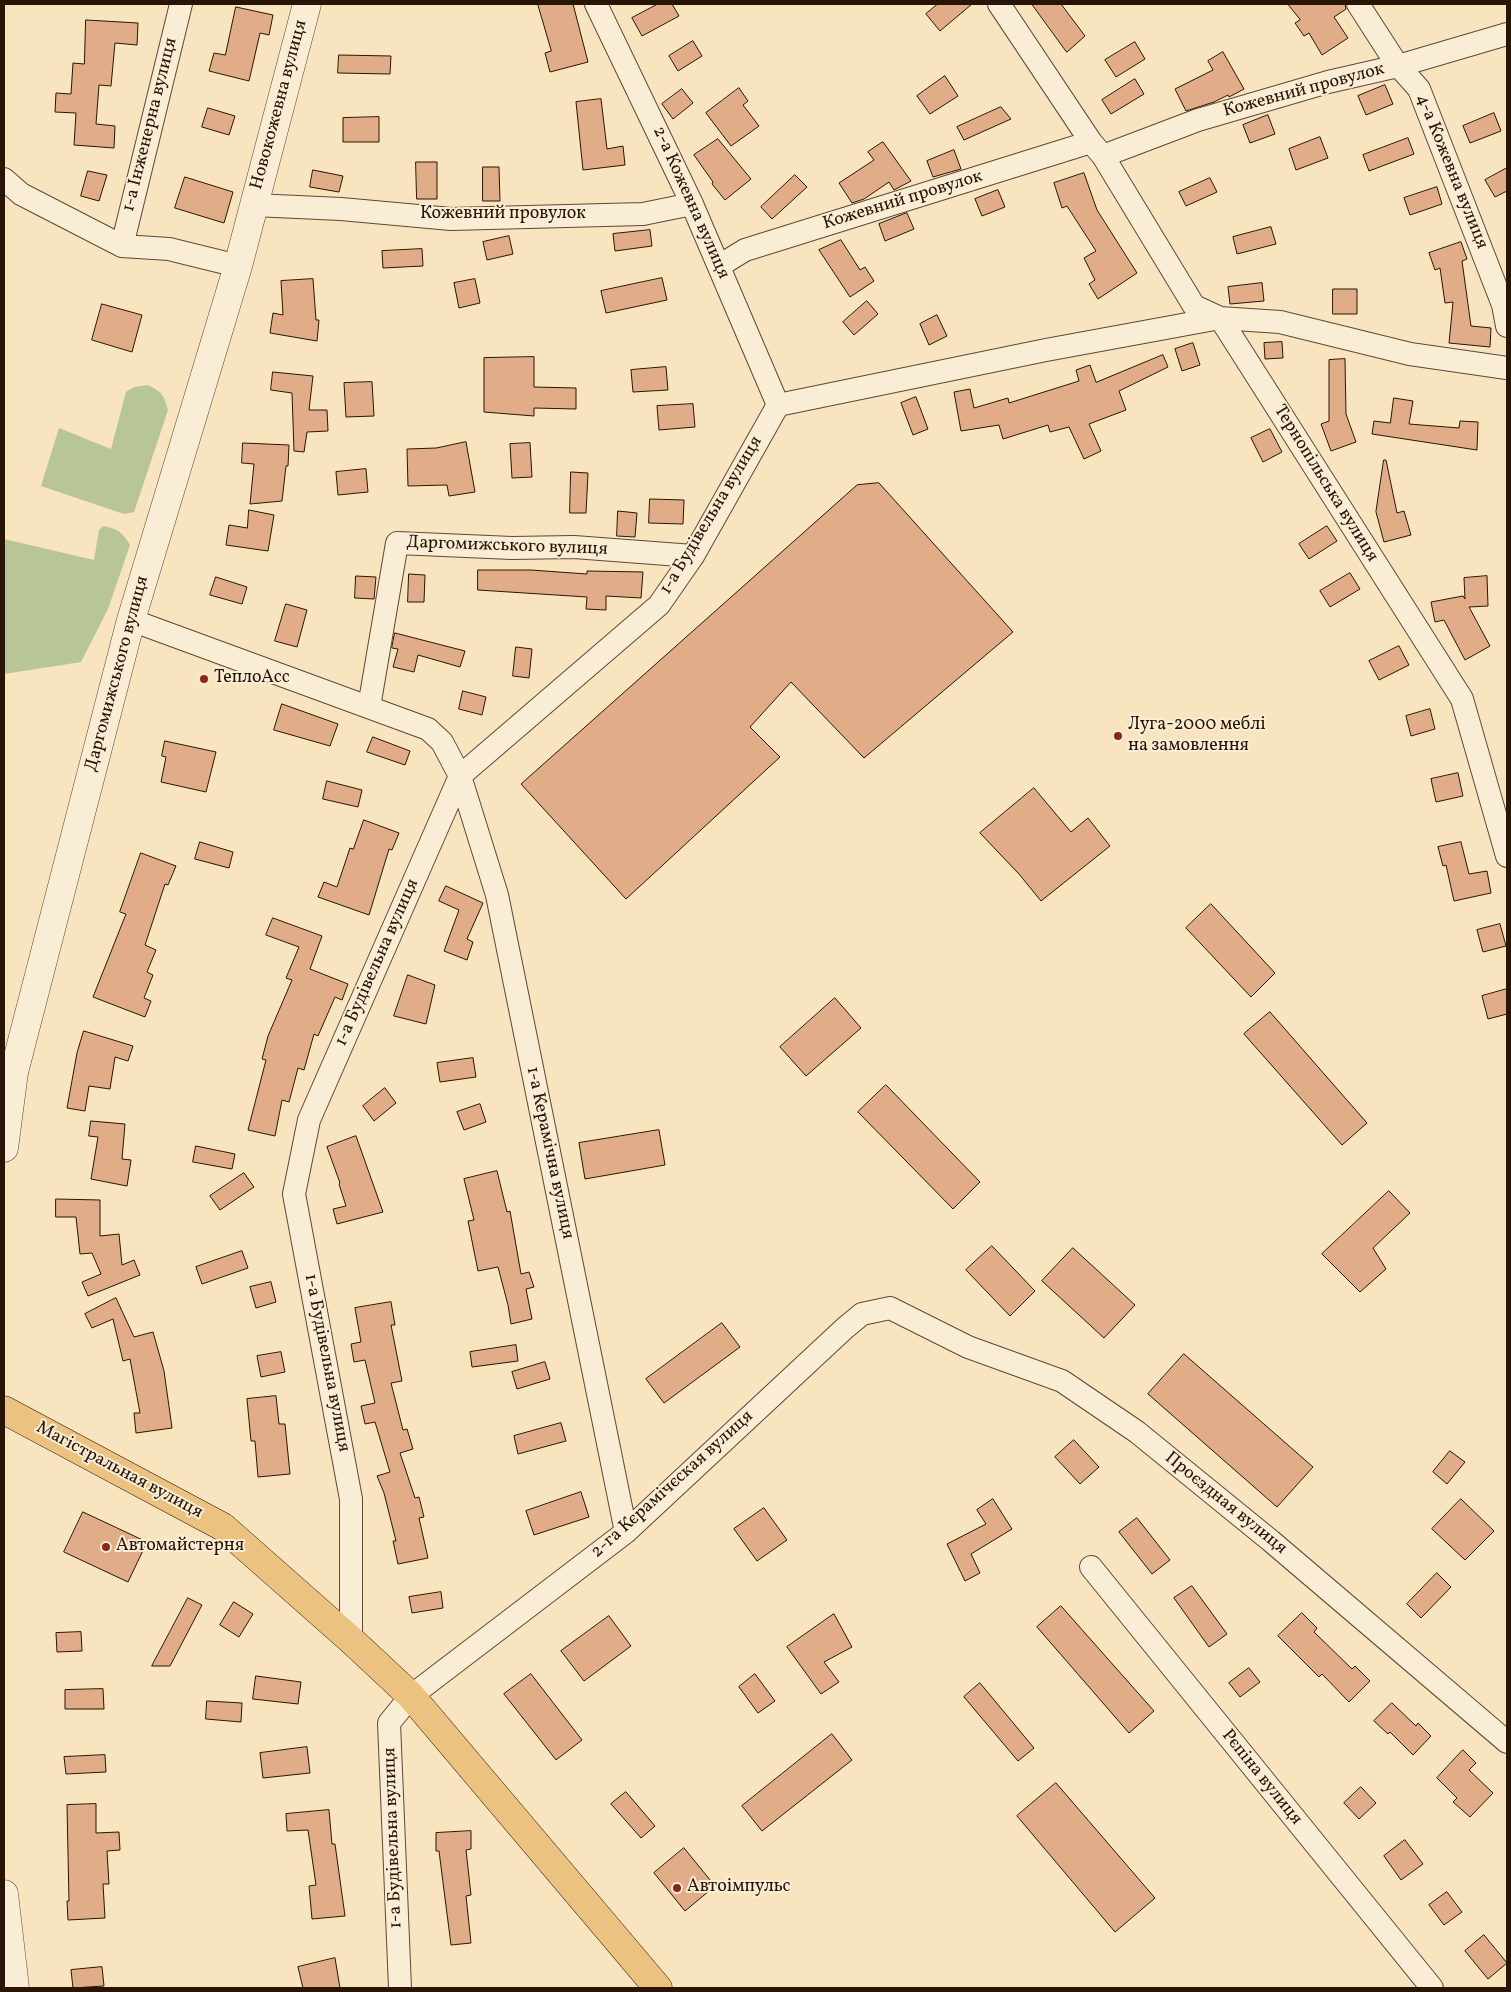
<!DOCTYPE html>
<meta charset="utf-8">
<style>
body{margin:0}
#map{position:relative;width:1511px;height:1992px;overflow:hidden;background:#f8e4bf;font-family:Vollkorn,serif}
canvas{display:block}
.frame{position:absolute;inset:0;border:5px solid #291505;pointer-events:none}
</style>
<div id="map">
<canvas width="1511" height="1992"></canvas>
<div class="frame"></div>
</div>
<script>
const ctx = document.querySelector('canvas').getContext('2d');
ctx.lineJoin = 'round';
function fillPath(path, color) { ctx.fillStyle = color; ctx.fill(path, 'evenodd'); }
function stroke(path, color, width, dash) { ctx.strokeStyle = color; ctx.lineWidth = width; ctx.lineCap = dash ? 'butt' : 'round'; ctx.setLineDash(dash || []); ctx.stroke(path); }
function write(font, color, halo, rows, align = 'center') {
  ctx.font = font + ' Vollkorn,serif'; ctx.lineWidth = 4; ctx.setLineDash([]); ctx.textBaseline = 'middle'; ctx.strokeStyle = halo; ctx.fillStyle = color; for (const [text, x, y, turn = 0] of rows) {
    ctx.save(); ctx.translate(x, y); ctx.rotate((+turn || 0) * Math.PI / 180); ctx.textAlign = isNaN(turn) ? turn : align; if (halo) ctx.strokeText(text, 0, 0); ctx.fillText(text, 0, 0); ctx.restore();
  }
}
fillPath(new Path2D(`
 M 148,385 C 162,392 164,395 168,410 L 134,512 L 124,514 L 41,486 L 59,428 L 111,449 L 126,392 L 134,387 Z
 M 103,526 C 117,528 123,533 130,545 L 108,609 L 81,662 L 4,674 L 4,539 L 94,560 L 99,530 Z`), '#b8c596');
const building = new Path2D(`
 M 538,4 L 573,4 L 588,62 L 550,72 L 545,53 L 551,51 Z
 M 658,4 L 672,4 L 679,16 L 642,36 L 632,18 Z
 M 938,4 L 972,4 L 940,31 L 926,14 Z
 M 1032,4 L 1061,4 L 1085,36 L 1067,52 Z
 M 1288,4 L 1345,4 L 1346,9 L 1334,17 L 1348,38 L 1322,55 L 1309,33 L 1304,36 L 1295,23 L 1300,20 Z
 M 236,7 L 273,15 L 269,35 L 260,33 L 249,81 L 209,71 L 214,53 L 225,55 Z
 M 86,20 L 138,23 L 137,45 L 115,43 L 111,86 L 99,85 L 96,124 L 115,126 L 114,148 L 74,145 L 76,113 L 55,112 L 56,93 L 71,94 L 73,63 L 84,64 Z
 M 693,41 L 702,56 L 678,71 L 669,56 Z
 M 1135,42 L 1145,59 L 1116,77 L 1105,60 Z
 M 1223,52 L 1244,89 L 1229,97 L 1228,95 L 1214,102 L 1186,111 L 1175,89 L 1213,70 L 1208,61 Z
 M 339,55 L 391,56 L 390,74 L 338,73 Z
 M 945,76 L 958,96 L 930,114 L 917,96 Z
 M 1135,79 L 1144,94 L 1111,114 L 1102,100 Z
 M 1385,85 L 1393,104 L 1366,115 L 1358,96 Z
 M 739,88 L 748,101 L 743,105 L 759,126 L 731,146 L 706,113 Z
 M 682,89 L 693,103 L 673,119 L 662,104 Z
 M 601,99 L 607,149 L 623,146 L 625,165 L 583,170 L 576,102 Z
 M 1001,107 L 1011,119 L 964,140 L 957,127 Z
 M 208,108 L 235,116 L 229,135 L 202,127 Z
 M 1494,113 L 1501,131 L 1470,143 L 1463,126 Z
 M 1268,115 L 1275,134 L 1250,143 L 1243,125 Z
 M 379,117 L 379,142 L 343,142 L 343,118 Z
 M 1320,137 L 1328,158 L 1296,170 L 1289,149 Z
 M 1408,138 L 1414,154 L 1369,171 L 1363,155 Z
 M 718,139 L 751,179 L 725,200 L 712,184 L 713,182 L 694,155 Z
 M 883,142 L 911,181 L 894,190 L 889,182 L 864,199 L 852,203 L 839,183 L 874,160 L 868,152 Z
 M 954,150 L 961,169 L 933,177 L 927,161 Z
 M 416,162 L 437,162 L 437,199 L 417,199 Z
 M 483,167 L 499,167 L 500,201 L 483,201 Z
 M 1507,168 L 1507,191 L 1495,197 L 1485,180 Z
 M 313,170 L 343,176 L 339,192 L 310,187 Z
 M 88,171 L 107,175 L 99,201 L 81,196 Z
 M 1084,173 L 1097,210 L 1137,273 L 1098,299 L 1089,284 L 1095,280 L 1084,258 L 1096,251 L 1067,206 L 1062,208 L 1054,183 Z
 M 795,175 L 807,187 L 772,219 L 761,207 Z
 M 185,177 L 233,192 L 224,223 L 175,208 Z
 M 1210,178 L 1217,192 L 1186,206 L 1179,192 Z
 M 1437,187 L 1442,204 L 1410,215 L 1404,198 Z
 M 998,190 L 1005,207 L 982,216 L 975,199 Z
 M 907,213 L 914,229 L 885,241 L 879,224 Z
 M 1271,227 L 1276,244 L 1237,254 L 1233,237 Z
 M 650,230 L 652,246 L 615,251 L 613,234 Z
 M 509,236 L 513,254 L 487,260 L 483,242 Z
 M 841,240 L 860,270 L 865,267 L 874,281 L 850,297 L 819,250 Z
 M 1461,242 L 1467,259 L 1462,261 L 1471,326 L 1491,328 L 1490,347 L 1449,343 L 1453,302 L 1445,303 L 1440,268 L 1435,270 L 1429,253 Z
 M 422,249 L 423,266 L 383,268 L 382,251 Z
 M 662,278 L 667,300 L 606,313 L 601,291 Z
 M 313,279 L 316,320 L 319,320 L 317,341 L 270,333 L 273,313 L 283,315 L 281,281 Z
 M 475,279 L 480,303 L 459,308 L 454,283 Z
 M 1262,283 L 1264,301 L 1230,304 L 1228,287 Z
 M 1333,289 L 1357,289 L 1357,314 L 1333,314 Z
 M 867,301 L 878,314 L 854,335 L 843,322 Z
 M 102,304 L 142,315 L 132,352 L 92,340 Z
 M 937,315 L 947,336 L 929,345 L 920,324 Z
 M 1282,342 L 1283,358 L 1265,359 L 1264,343 Z
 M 1193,343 L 1200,365 L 1182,371 L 1175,349 Z
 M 1163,355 L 1168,367 L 1119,391 L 1126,410 L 1089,424 L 1101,451 L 1084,459 L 1069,427 L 1050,432 L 1048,425 L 1003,439 L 999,425 L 961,431 L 954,392 L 970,389 L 974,408 L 1008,398 L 1009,403 L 1079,381 L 1076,370 L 1090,365 L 1096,382 Z
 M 534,357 L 534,387 L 576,388 L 576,409 L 534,408 L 534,416 L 484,412 L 484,358 Z
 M 1345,359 L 1346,414 L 1356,442 L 1331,451 L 1321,424 L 1329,421 L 1329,360 Z
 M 666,367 L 668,390 L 633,392 L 631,370 Z
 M 273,372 L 313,376 L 309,410 L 327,410 L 328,431 L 307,432 L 304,452 L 294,451 L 292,393 L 271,390 Z
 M 372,382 L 374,416 L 346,417 L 344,383 Z
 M 916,397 L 928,429 L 913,435 L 901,403 Z
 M 1394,398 L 1413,401 L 1409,424 L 1459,428 L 1460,421 L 1478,422 L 1477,450 L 1372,434 L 1374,421 L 1390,423 Z
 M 693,404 L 695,427 L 659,430 L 657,406 Z
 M 1270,429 L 1282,452 L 1263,462 L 1251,438 Z
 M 466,442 L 475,492 L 449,496 L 447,485 L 408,486 L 407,449 L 436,448 Z
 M 243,443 L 289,445 L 288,466 L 286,466 L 282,501 L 250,504 L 254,464 L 242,463 Z
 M 530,443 L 532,477 L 512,478 L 510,444 Z
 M 1384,460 L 1386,460 L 1397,513 L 1404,511 L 1411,535 L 1384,542 L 1376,512 Z
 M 366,469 L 368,492 L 338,495 L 336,472 Z
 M 571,472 L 588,473 L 586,513 L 570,513 Z
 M 879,483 L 1013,632 L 864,758 L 791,682 L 750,727 L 780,757 L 626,899 L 521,784 L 857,485 Z
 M 650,499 L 684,500 L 683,524 L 649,523 Z
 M 249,510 L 274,515 L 268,551 L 226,545 L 229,525 L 247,528 Z
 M 618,511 L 637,513 L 635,537 L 617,536 Z
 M 1327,526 L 1337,541 L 1309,559 L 1299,544 Z
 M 478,570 L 531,570 L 587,574 L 587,571 L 643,572 L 641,598 L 606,596 L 606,610 L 586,609 L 587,597 L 478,590 Z
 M 1350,573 L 1360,589 L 1330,607 L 1320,591 Z
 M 409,574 L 425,575 L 424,602 L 408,602 Z
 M 356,576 L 376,577 L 374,599 L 355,598 Z
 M 1487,576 L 1488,606 L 1469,607 L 1490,646 L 1465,660 L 1444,620 L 1435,622 L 1431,602 L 1463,596 L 1465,599 L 1464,578 Z
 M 216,577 L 247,587 L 242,604 L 210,595 Z
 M 286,604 L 307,610 L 297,647 L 275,641 Z
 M 395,633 L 465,651 L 460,667 L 418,655 L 414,672 L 393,667 L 398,649 L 392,648 Z
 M 1399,646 L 1409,665 L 1379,680 L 1369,661 Z
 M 516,647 L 532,649 L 529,678 L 513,676 Z
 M 463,691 L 486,697 L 482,715 L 459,709 Z
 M 282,704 L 338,724 L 330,746 L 274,730 Z
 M 1430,709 L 1435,729 L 1411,736 L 1406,716 Z
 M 373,737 L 410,751 L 405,765 L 367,752 Z
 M 165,741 L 216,752 L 206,792 L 161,782 L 166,757 L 162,756 Z
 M 1458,773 L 1463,796 L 1436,802 L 1431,779 Z
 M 327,781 L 362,790 L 358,807 L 323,799 Z
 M 1034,788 L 1071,832 L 1088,818 L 1110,846 L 1041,901 L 1019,874 L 980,833 Z
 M 364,820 L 399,833 L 392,850 L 389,849 L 369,915 L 318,897 L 324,882 L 337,887 L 350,848 L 353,849 Z
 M 200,842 L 233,852 L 229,868 L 195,859 Z
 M 1461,842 L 1469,874 L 1487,871 L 1491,893 L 1454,901 L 1446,865 L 1443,866 L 1438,847 Z
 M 141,853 L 176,866 L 168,885 L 165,884 L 145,945 L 156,950 L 147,972 L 153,975 L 144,998 L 151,1001 L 145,1017 L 93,997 L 126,914 L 120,912 Z
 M 446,886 L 483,903 L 467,939 L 473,942 L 467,960 L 444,951 L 459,910 L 439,901 Z
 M 1211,904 L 1275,973 L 1251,997 L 1186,928 Z
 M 273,918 L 322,936 L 310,969 L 348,984 L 342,1000 L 335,997 L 318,1036 L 314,1034 L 304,1070 L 298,1068 L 289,1102 L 282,1100 L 275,1136 L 248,1130 L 266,1060 L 262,1059 L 268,1036 L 292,980 L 286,978 L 299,947 L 266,935 Z
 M 1500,924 L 1506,946 L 1483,952 L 1477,930 Z
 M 408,975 L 435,985 L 426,1024 L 394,1016 Z
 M 1507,989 L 1507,1014 L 1488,1019 L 1482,996 Z
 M 835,998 L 861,1028 L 806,1076 L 780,1047 Z
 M 1270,1012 L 1367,1123 L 1342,1145 L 1244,1034 Z
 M 84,1031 L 133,1046 L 128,1061 L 115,1057 L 110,1089 L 89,1086 L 85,1111 L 67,1108 L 77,1053 Z
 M 473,1058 L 476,1077 L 440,1082 L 437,1063 Z
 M 886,1085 L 980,1182 L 953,1209 L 858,1112 Z
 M 385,1088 L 396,1103 L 374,1121 L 363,1106 Z
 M 480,1104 L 486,1122 L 464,1130 L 457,1112 Z
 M 91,1121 L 125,1124 L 122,1159 L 131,1160 L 127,1186 L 91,1179 L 98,1137 L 89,1136 Z
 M 659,1130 L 665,1165 L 585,1179 L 579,1143 Z
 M 356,1136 L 383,1212 L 337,1224 L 333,1209 L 346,1206 L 339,1184 L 340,1183 L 327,1147 Z
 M 196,1146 L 235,1154 L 232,1169 L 193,1162 Z
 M 497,1171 L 507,1212 L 510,1211 L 521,1274 L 529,1272 L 534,1287 L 526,1289 L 532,1319 L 511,1324 L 508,1305 L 498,1267 L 478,1271 L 468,1221 L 474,1220 L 464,1179 Z
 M 244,1173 L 254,1187 L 220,1210 L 210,1196 Z
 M 1389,1191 L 1410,1213 L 1373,1248 L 1386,1269 L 1360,1292 L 1322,1254 Z
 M 56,1199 L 100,1200 L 100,1236 L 119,1234 L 122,1265 L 134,1260 L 140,1275 L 88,1296 L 82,1282 L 101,1274 L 92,1253 L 80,1254 L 76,1217 L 56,1217 Z
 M 992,1246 L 1035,1291 L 1010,1316 L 966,1270 Z
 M 1073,1248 L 1135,1305 L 1104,1338 L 1042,1281 Z
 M 242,1251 L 248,1268 L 202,1284 L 196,1267 Z
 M 271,1282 L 276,1302 L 256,1308 L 250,1287 Z
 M 116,1298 L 134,1337 L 153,1332 L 164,1371 L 172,1428 L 136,1433 L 134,1413 L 140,1413 L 130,1359 L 123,1361 L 113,1319 L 92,1328 L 85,1314 Z
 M 391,1302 L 395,1325 L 391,1325 L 402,1381 L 391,1383 L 403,1430 L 407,1429 L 413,1449 L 400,1453 L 415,1498 L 419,1497 L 424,1517 L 419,1518 L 428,1558 L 398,1564 L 393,1541 L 396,1541 L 384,1493 L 377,1476 L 390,1472 L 375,1422 L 365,1424 L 361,1406 L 375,1403 L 365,1360 L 354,1362 L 351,1344 L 361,1342 L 355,1308 Z
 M 722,1323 L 740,1347 L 664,1403 L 646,1379 Z
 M 516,1345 L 518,1361 L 472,1367 L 470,1352 Z
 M 281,1352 L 285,1372 L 261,1377 L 257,1356 Z
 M 1184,1354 L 1313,1467 L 1277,1507 L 1148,1394 Z
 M 545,1362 L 550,1379 L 517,1389 L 512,1372 Z
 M 276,1396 L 279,1424 L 285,1424 L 290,1474 L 258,1477 L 255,1441 L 251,1441 L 247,1399 Z
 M 561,1423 L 566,1441 L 518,1454 L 514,1436 Z
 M 1074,1440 L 1099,1467 L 1080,1484 L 1055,1457 Z
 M 1450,1451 L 1465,1462 L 1447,1484 L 1433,1472 Z
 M 581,1492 L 589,1517 L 534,1535 L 526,1511 Z
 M 993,1499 L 1012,1529 L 971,1554 L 980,1573 L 965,1581 L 947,1544 L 986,1524 L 977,1510 Z
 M 1461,1499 L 1494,1531 L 1465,1560 L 1432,1529 Z
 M 764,1508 L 787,1540 L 757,1561 L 734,1529 Z
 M 83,1512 L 147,1542 L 128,1582 L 64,1552 Z
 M 1137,1518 L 1170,1560 L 1152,1574 L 1119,1532 Z
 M 1437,1573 L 1451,1587 L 1421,1618 L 1407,1604 Z
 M 1192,1586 L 1227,1634 L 1209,1647 L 1174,1598 Z
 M 441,1592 L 443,1608 L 412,1613 L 409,1597 Z
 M 188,1598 L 202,1605 L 170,1666 L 152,1666 Z
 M 234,1602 L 253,1614 L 239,1637 L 220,1625 Z
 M 1061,1606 L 1154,1711 L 1129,1733 L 1037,1627 Z
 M 1302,1613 L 1317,1628 L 1314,1632 L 1352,1669 L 1355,1666 L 1370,1681 L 1349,1702 L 1322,1674 L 1319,1677 L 1278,1636 Z
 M 834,1614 L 852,1647 L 824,1662 L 839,1682 L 821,1694 L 787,1647 Z
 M 609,1616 L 631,1646 L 584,1681 L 561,1651 Z
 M 81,1632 L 82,1651 L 57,1652 L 56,1633 Z
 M 1249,1668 L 1260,1682 L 1240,1697 L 1229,1683 Z
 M 531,1674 L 582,1740 L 556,1760 L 504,1694 Z
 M 755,1674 L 775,1701 L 758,1713 L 739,1687 Z
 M 256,1676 L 301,1682 L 298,1704 L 253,1699 Z
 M 980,1683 L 1034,1748 L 1018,1761 L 964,1697 Z
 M 103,1689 L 104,1709 L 65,1709 L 65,1690 Z
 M 207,1701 L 242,1703 L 241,1722 L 206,1719 Z
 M 1392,1703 L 1416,1726 L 1418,1723 L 1431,1736 L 1413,1755 L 1390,1732 L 1388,1734 L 1374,1721 Z
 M 832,1734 L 852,1760 L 762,1831 L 742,1806 Z
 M 307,1747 L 310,1773 L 263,1778 L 260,1753 Z
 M 1463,1750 L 1476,1763 L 1469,1770 L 1493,1793 L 1470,1817 L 1453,1802 L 1457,1798 L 1437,1778 Z
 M 105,1755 L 106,1772 L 66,1774 L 64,1757 Z
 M 1056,1783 L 1155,1898 L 1115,1932 L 1017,1816 Z
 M 1361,1787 L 1376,1803 L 1359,1819 L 1344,1803 Z
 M 626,1792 L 655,1826 L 641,1838 L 611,1804 Z
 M 96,1804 L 96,1833 L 119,1832 L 120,1850 L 107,1851 L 109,1884 L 103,1884 L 105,1918 L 68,1920 L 67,1901 L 69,1901 L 67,1805 Z
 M 329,1810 L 332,1844 L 335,1844 L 345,1916 L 312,1919 L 309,1886 L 316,1885 L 308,1830 L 287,1831 L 286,1814 Z
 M 471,1831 L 471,1849 L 466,1850 L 471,1895 L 466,1896 L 471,1943 L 451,1945 L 439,1851 L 436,1851 L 436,1833 Z
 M 1405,1840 L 1423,1864 L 1401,1880 L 1384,1856 Z
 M 684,1848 L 715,1886 L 685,1911 L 654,1873 Z
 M 1447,1892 L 1462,1912 L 1444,1925 L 1429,1905 Z
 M 1484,1935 L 1507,1963 L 1488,1979 L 1465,1951 Z
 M 335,1958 L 340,1988 L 303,1988 L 298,1967 Z
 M 102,1967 L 104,1986 L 73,1988 L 71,1970 Z`);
fillPath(building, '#e0ad88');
stroke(building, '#291505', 1);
const minor = new Path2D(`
 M 596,4 L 692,204 L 778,405
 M 999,4 L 1091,142 L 1103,156 L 1194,306 L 1220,318 L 1462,699 L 1507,856
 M 1358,4 L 1396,63 L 1419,89 L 1503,305 L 1507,326
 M 1103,156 L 1198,120 L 1328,82 L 1398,66 L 1507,34
 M 4,179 L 21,194 L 122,246 L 169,249 L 238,266
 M 254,205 L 341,209 L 451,219 L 643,214 L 692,204
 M 122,246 L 181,4
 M 719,266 L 745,250 L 1091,142
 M 778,405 L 1046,350 L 1220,318 L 1280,322 L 1410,354 L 1507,368
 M 131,620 L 428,729 L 442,742 L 460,776 L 497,895 L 626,1532
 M 369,707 L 397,543 L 512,548 L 574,547 L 693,556
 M 1091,1567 L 1432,1988
 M 351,1640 L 351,1499 L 294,1194 L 309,1120 L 460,776 L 659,605 L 693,556 L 778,405
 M 400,1988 L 389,1723 L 411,1696 L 626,1532 L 845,1328 L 862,1314 L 890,1308 L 968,1347 L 1062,1381 L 1137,1432 L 1271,1541 L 1507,1742`);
const tertiary = new Path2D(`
 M 4,1148 L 14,1072 L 131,620 L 238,266 L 307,4
 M 4,1894 L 15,1988`);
const primary = new Path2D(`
 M 4,1410 L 223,1527 L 351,1640 L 411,1696 L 658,1988`);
stroke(minor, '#5d4934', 24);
stroke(tertiary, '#5d4934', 29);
stroke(primary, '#291505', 29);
stroke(minor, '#faedd5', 22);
stroke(tertiary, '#faedd5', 28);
stroke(primary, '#ecc280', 28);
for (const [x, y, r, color] of [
 [204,679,5,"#8f2418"],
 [1118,736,5,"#8f2418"],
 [106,1547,5,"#8f2418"],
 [677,1888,5,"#8f2418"]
]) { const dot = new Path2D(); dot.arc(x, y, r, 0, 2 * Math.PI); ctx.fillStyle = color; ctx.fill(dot); stroke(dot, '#faedd5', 2); }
write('18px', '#291505', '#faedd5', [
 ["Кожевний провулок",1304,91,-15],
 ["Новокожевна вулиця",280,105,-75],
 ["1-а Інженерна вулиця",151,125,-76],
 ["4-а Кожевна вулиця",1451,172,68],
 ["Кожевний провулок",903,201,-17],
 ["2-а Кожевна вулиця",690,203,66],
 ["Кожевний провулок",503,215],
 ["Тернопільська вулиця",1325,484,58],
 ["1-а Будівельна вулиця",712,516,-59],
 ["Даргомижського вулиця",507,547,2],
 ["Даргомижського вулиця",118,674,-75],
 ["1-а Будівельна вулиця",378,963,-66],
 ["1-а Керамічна вулиця",549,1153,78],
 ["1-а Будівельна вулиця",326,1363,79],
 ["Магістральная вулиця",119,1471,28],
 ["2-га Кєрамічєская вулиця",673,1485,-42],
 ["Проєздная вулиця",1225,1504,39],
 ["Рєпіна вулиця",1261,1778,51],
 ["1-а Будівельна вулиця",394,1838,-92]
]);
write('18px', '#291505', '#faedd5', [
 ["ТеплоАсс",214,679],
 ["Луга-2000 меблі",1128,726],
 ["на замовлення",1128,747],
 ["Автомайстерня",116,1547],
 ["Автоімпульс",687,1888]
], 'left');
</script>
